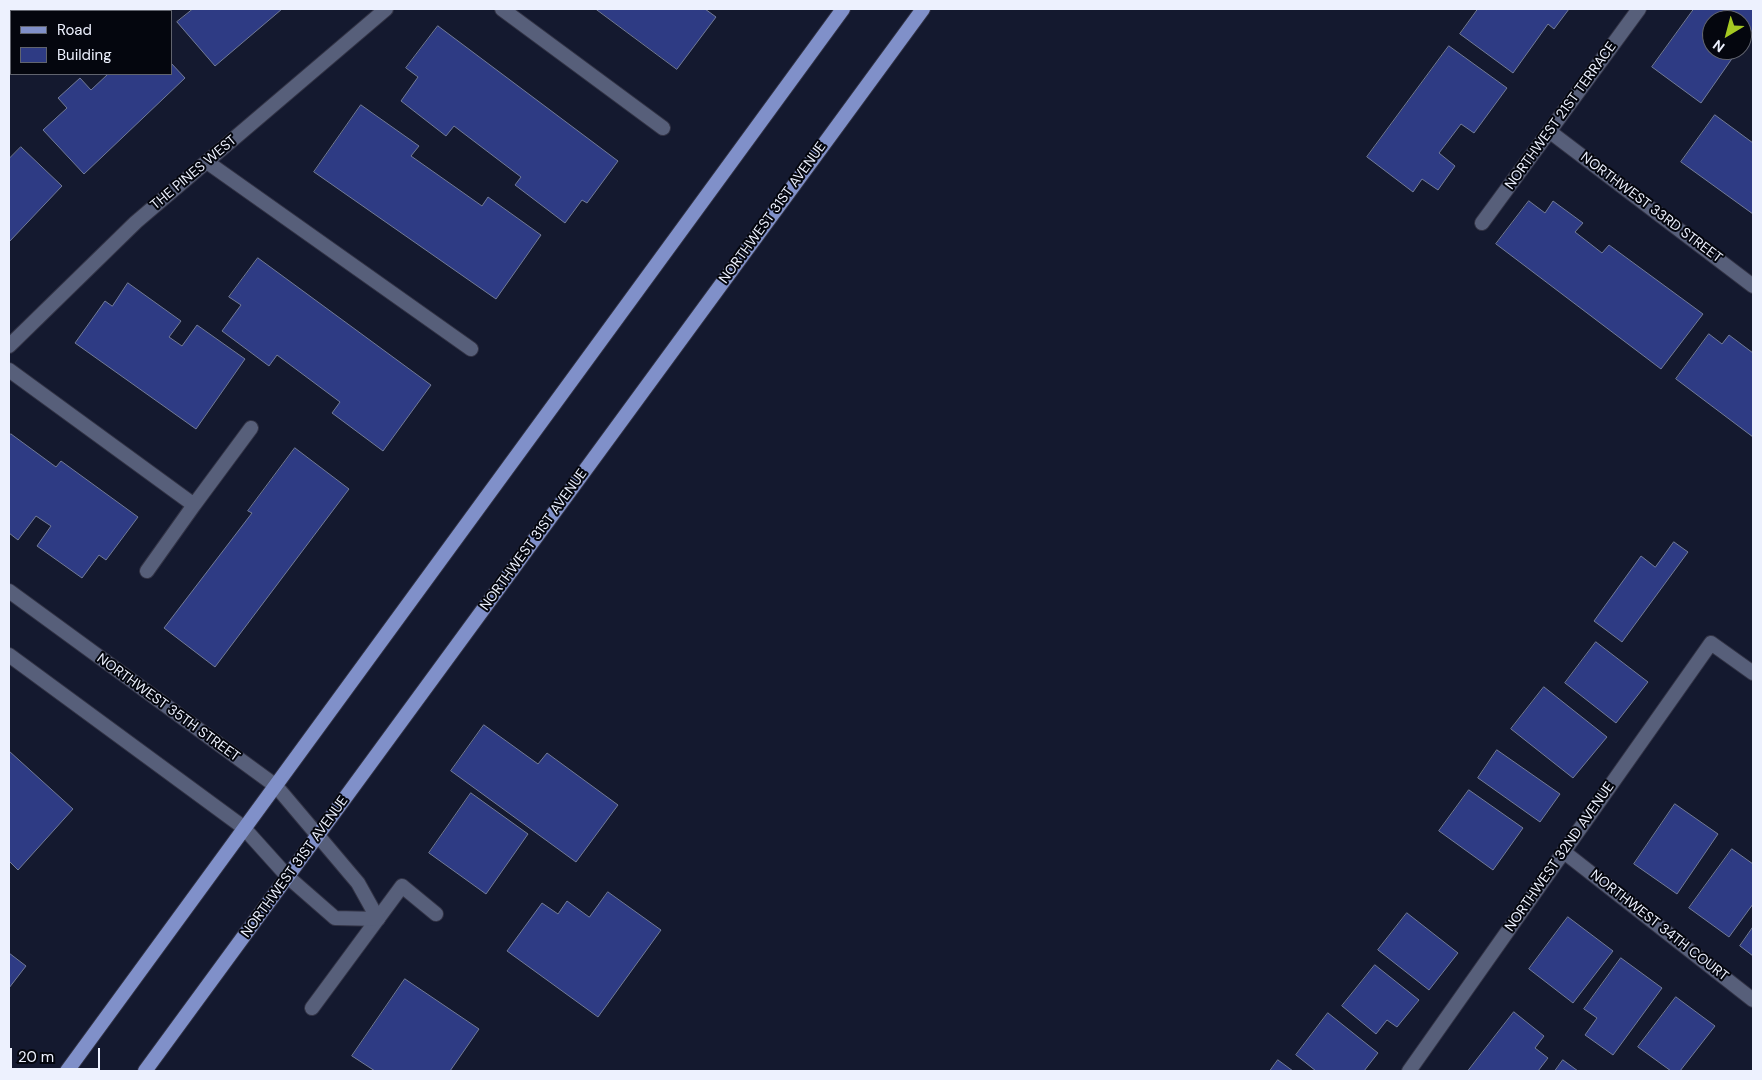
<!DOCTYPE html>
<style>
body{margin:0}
#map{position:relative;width:1762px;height:1080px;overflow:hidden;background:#14192f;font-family:"DM Sans",sans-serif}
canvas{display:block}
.frame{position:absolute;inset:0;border:10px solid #edf1fe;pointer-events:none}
.legend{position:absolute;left:10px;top:10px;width:162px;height:65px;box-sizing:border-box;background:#04060e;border:1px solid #61646e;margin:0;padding:6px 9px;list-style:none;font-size:15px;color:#edf1fe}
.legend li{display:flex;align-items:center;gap:10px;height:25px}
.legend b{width:25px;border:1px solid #61646e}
.north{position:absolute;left:1702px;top:10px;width:50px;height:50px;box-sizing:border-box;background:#04060e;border:1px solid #61646e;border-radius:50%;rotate:217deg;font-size:14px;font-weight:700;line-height:20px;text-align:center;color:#edf1fe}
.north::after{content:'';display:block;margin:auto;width:18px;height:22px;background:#a5c822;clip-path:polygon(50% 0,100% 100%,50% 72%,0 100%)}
.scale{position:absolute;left:10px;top:1048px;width:90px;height:22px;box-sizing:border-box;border:2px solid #edf1fe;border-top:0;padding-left:6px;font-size:15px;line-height:18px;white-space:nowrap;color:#edf1fe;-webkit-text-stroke:4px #04060e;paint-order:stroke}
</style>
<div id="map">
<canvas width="1762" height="1080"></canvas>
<div class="frame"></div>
<ul class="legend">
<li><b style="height:6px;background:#8090c9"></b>Road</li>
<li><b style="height:14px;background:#2e3b84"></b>Building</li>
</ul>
<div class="north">N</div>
<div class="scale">20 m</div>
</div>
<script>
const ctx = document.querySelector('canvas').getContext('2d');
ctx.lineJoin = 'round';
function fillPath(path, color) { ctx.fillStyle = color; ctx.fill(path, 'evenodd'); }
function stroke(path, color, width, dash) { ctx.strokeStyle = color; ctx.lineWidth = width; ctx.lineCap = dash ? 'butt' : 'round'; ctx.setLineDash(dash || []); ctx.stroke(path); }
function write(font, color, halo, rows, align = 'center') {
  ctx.font = font + ' "DM Sans",sans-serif'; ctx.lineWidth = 4; ctx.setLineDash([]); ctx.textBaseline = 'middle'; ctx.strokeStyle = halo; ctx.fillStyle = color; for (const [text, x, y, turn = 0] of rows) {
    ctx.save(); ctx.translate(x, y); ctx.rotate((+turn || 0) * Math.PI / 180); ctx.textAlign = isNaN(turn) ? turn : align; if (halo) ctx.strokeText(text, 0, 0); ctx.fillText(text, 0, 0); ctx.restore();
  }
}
const building = new Path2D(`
 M 193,9 L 282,9 L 215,66 L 177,22 Z
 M 596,9 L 705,9 L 716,17 L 677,69 Z
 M 1478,9 L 1569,9 L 1554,29 L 1548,24 L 1513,73 L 1460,34 Z
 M 1694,9 L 1753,9 L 1753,29 L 1742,45 L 1742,20 L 1712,20 L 1712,50 L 1738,50 L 1701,103 L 1652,67 Z
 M 438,26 L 618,161 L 587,203 L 582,200 L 565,223 L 515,185 L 521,177 L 454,126 L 446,136 L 401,101 L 418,77 L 406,68 Z
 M 1449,46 L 1507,88 L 1474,133 L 1461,124 L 1439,153 L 1455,166 L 1438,190 L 1422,179 L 1413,192 L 1367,157 Z
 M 171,63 L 185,78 L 84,174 L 43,130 L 67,108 L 58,98 L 80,78 L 91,90 L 108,74 L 171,74 Z
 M 361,105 L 419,146 L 411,156 L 482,206 L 488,197 L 541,235 L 496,299 L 314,172 Z
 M 1715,115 L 1753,143 L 1753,214 L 1681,162 Z
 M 21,147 L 62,186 L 9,242 L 9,159 Z
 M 1529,201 L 1545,213 L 1553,201 L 1583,223 L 1575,232 L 1602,253 L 1609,245 L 1703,314 L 1661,369 L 1496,244 Z
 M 258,258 L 431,385 L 383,451 L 332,413 L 340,402 L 277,355 L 269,366 L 222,331 L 241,305 L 229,297 Z
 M 128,283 L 181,321 L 169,337 L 182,346 L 197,325 L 245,359 L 196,429 L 75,343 L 105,301 L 112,306 Z
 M 1709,334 L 1722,344 L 1729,335 L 1753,353 L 1753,437 L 1676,379 Z
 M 11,434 L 56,467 L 61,461 L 138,517 L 106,560 L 99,555 L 82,578 L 37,546 L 51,526 L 36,516 L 18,540 L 9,533 L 9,436 Z
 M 295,448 L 349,489 L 215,667 L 164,628 L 252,513 L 248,511 Z
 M 1674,542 L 1688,552 L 1622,642 L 1594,621 L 1641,556 L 1655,567 Z
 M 1596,642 L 1648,682 L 1616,723 L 1565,683 Z
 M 1544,687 L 1607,737 L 1573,778 L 1511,729 Z
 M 484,725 L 538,764 L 547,753 L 618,805 L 576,862 L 451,771 Z
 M 1497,750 L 1560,794 L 1540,822 L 1478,778 Z
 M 9,751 L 73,809 L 18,870 L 9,861 Z
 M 1469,790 L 1523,828 L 1493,870 L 1439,831 Z
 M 471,793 L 528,834 L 486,894 L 429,853 Z
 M 1675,804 L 1718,834 L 1677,894 L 1634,864 Z
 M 1732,849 L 1753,864 L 1753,904 L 1729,937 L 1689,908 Z
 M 608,892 L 661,930 L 598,1017 L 507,951 L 542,903 L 558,914 L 567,901 L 589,917 Z
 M 1407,913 L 1458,953 L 1429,990 L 1378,950 Z
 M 1568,917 L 1613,951 L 1573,1003 L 1529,969 Z
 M 1753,927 L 1753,956 L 1740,946 Z
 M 9,953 L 26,966 L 9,988 Z
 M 1621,958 L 1662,988 L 1613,1055 L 1585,1035 L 1597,1018 L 1584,1009 Z
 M 1375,965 L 1419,1000 L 1397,1027 L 1387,1020 L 1376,1034 L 1342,1006 Z
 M 405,979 L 479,1029 L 450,1071 L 375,1071 L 352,1056 Z
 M 1676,997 L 1715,1026 L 1680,1071 L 1671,1071 L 1638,1047 Z
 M 1514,1012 L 1544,1036 L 1535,1048 L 1548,1058 L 1538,1071 L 1468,1071 Z
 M 1328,1013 L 1378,1053 L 1364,1071 L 1316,1071 L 1296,1055 Z
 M 1278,1060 L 1293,1071 L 1270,1071 Z
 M 1563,1060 L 1578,1071 L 1555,1071 Z`);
fillPath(building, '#2e3b84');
stroke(building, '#727b97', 1);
const service = new Path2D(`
 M 502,9 L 663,128
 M 207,162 L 471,349
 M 9,370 L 194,505 L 147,571
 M 194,505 L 251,428
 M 312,1008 L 402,886 L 436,914`);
const minor = new Path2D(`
 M 25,11 L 28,9
 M 67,11 L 70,9
 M 9,26 L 11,24
 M 9,59 L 11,58
 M 1549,131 L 1753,286
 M 1482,223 L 1639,9
 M 9,346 L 136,222 L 386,9
 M 9,591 L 276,786 L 358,883 L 378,919 L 335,918 L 288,877 L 243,827 L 9,655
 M 1564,852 L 1753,1000
 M 1409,1071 L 1711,643 L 1753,673`);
const primary = new Path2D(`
 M 67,1071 L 843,9
 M 145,1071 L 923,9`);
stroke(service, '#323345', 16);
stroke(minor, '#323345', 16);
stroke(primary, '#323345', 16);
stroke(service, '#575f7a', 14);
stroke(minor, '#575f7a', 14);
stroke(primary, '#8090c9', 14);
write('14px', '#edf1fe', '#04060e', [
 ["NORTHWEST 21ST TERRACE",1561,116,-54],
 ["THE PINES WEST",194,173,-40],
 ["NORTHWEST 33RD STREET",1651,208,37],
 ["NORTHWEST 31ST AVENUE",773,213,-54],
 ["NORTHWEST 31ST AVENUE",534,540,-54],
 ["NORTHWEST 35TH STREET",168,708,36],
 ["NORTHWEST 32ND AVENUE",1560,857,-55],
 ["NORTHWEST 31ST AVENUE",295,867,-54],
 ["NORTHWEST 34TH COURT",1659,926,38]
]);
</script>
